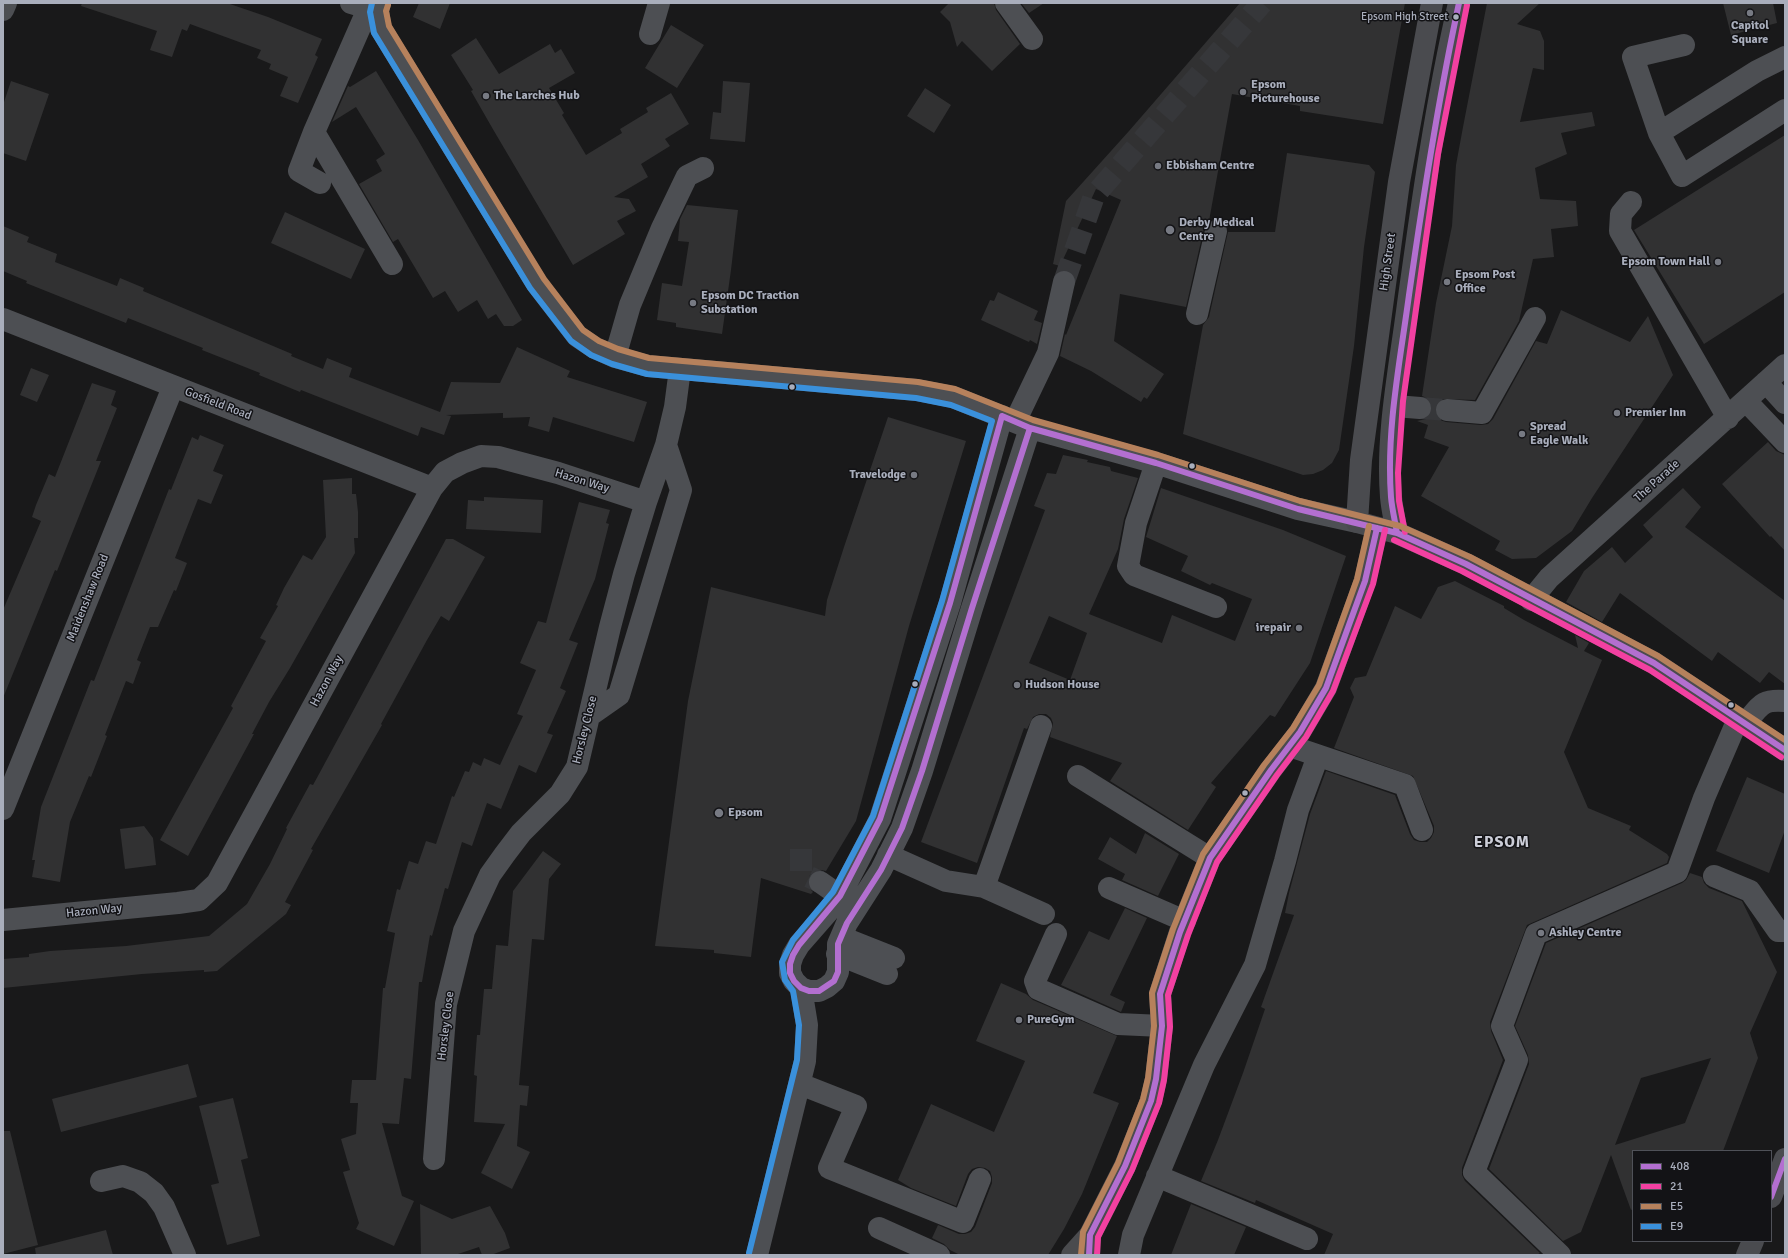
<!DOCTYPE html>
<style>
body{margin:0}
#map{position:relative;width:1788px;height:1258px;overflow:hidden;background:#19191a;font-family:Signika,sans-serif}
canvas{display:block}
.frame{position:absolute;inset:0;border:4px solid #a9aebc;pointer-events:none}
.legend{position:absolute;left:1632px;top:1150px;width:140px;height:92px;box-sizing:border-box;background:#131316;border:1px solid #4f5158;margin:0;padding:5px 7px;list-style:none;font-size:12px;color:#a9aebc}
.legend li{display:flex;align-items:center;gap:8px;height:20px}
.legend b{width:20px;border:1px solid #4f5158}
</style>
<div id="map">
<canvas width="1788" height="1258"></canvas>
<div class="frame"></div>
<ul class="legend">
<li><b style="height:5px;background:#b36fd0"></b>408</li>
<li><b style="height:5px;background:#f240a1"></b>21</li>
<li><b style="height:5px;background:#b6815c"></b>E5</li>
<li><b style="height:5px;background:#3a90db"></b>E9</li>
</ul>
</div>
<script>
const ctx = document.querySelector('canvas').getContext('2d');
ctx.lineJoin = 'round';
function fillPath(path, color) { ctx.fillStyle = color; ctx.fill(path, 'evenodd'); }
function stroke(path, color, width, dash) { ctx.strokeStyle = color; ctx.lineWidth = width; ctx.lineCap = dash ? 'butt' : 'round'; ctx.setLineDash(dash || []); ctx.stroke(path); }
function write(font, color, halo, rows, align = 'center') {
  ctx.font = font + ' Signika,sans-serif'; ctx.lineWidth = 3; ctx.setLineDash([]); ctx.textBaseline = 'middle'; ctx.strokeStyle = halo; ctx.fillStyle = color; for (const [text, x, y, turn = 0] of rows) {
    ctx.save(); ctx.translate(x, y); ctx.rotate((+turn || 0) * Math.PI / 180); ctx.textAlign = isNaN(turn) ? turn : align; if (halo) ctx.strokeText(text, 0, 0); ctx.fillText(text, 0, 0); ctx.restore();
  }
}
fillPath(new Path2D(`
 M 82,3 L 227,3 L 268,17 L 322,39 L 315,55 L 318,57 L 298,103 L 280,96 L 288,77 L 269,69 L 271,64 L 257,58 L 261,50 L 190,24 L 187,31 L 182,29 L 172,57 L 150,50 L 157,31 L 81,6 Z
 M 419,3 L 450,3 L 440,29 L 413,17 Z
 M 949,3 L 994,3 L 996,10 L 1020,44 L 992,71 L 962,41 L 957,47 L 950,22 L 940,12 Z
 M 1021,3 L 1044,3 L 1029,13 Z
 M 1240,3 L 1405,3 L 1383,124 L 1300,111 L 1300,106 L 1232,94 L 1209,221 L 1204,228 L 1186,307 L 1120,294 L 1114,341 L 1164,374 L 1147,399 L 1144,397 L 1141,402 L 1091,371 L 1060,356 L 1065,334 L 1066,335 L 1121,200 L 1096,189 L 1060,266 L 1053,264 L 1066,201 L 1129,131 Z
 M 1487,3 L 1540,3 L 1517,24 L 1540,31 L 1544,41 L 1544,70 L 1533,68 L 1520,122 L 1592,112 L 1595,126 L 1561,133 L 1567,154 L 1535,168 L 1540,199 L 1576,201 L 1578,226 L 1551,229 L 1554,257 L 1533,259 L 1519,321 L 1475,400 L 1442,399 L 1437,403 L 1435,409 L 1436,416 L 1440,420 L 1446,422 L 1481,425 L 1488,424 L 1493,419 L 1536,341 L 1547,344 L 1561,310 L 1630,342 L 1648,316 L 1673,375 L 1592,498 L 1572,531 L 1536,558 L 1512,559 L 1495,550 L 1500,541 L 1421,496 L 1449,447 L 1424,438 L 1428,425 L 1417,421 L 1426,419 L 1430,415 L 1432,409 L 1431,402 L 1427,398 L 1422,396 L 1436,303 L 1452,226 L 1456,165 L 1463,127 Z
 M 1723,3 L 1773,3 L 1777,23 L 1731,35 Z
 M 671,25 L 704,45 L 677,88 L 645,68 Z
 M 476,38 L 499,74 L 550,44 L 555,53 L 561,49 L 575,73 L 549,88 L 564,113 L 562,115 L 586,155 L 622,133 L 620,129 L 648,112 L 646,108 L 671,93 L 689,124 L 665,139 L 670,146 L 641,164 L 648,177 L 614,197 L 629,199 L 636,211 L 617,221 L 625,234 L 573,265 L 494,131 L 471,91 L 473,90 L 451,55 Z
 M 376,71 L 418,140 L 522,320 L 513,326 L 504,326 L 496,314 L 488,319 L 477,300 L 458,312 L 445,291 L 433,298 L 398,239 L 393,242 L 359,184 L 382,171 L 376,160 L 385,154 L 356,107 L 332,122 L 348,86 L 350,87 Z
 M 11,81 L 49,94 L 26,161 L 3,153 L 3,105 Z
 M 723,81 L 750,83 L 745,142 L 710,139 L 713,112 L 721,113 Z
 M 925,88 L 951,105 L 934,133 L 907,116 Z
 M 1785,135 L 1785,292 L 1704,344 L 1634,230 Z
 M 1287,153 L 1369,165 L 1375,172 L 1364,247 L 1354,346 L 1339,450 L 1332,463 L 1323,470 L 1313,474 L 1303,475 L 1183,434 L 1203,325 L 1209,317 L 1228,232 L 1275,232 Z
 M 687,205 L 738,210 L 731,270 L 722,334 L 676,327 L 676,323 L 657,320 L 662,283 L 682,286 L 689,242 L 678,241 L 680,219 Z
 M 285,212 L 365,249 L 351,279 L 271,243 Z
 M 3,226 L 29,237 L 27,242 L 57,254 L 55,262 L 117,286 L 120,278 L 144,288 L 143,291 L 292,354 L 291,356 L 323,369 L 327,358 L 352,368 L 349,377 L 440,412 L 451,382 L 500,383 L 517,347 L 570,371 L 567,377 L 647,402 L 634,442 L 553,417 L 549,432 L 528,426 L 530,417 L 503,418 L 503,413 L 446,415 L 451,416 L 444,435 L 421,427 L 418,436 L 301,390 L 300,392 L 259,375 L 260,373 L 202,350 L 203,348 L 128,318 L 126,323 L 26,283 L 27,281 L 3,271 Z
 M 998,292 L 1038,311 L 1034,320 L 1042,323 L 1037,344 L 1030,340 L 1029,342 L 981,320 L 990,300 L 994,301 Z
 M 31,368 L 49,375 L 37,402 L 20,395 Z
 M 92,383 L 116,391 L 111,405 L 117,408 L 96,461 L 101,461 L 57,571 L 55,570 L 3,698 L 3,610 L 41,521 L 32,517 L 36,505 L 49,474 L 55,477 Z
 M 888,417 L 966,441 L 909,626 L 856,821 L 826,871 L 821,870 L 815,871 L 810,875 L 808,881 L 809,888 L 813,892 L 811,894 L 761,878 L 751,957 L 714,953 L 714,950 L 655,946 L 688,701 L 711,587 L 825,616 L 827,600 L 844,547 Z
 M 200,435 L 224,445 L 213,471 L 223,475 L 211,504 L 198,499 L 187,527 L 175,558 L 187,563 L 176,591 L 174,590 L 158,627 L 150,627 L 137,660 L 141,662 L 133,684 L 126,681 L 105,735 L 107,736 L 91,777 L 89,776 L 70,822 L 60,882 L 32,877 L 35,860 L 32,860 L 41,807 L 91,680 L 94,681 L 169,489 L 171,490 L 192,437 L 198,440 Z
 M 1768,442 L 1776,451 L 1785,455 L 1785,551 L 1771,536 L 1770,537 L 1722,484 Z
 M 1063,455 L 1088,460 L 1087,462 L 1110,467 L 1111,471 L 1138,478 L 1124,519 L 1118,549 L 1089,614 L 1162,643 L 1172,615 L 1235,641 L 1252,599 L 1212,583 L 1210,585 L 1181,571 L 1188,556 L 1146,537 L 1161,488 L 1283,530 L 1346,556 L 1310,663 L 1275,717 L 1270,715 L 1211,783 L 1216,787 L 1188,830 L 1110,781 L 1122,763 L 1050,737 L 1053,723 L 1051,718 L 1046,714 L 1039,714 L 1033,717 L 1027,729 L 1024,728 L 977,863 L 921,842 L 1045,510 L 1034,506 L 1047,473 L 1056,474 ZM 1049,616 L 1087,633 L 1070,680 L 1029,663 Z
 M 352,478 L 352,494 L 356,494 L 358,512 L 358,538 L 354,538 L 355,553 L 290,668 L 269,702 L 252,734 L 254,734 L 188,856 L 160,840 L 233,708 L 231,706 L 266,641 L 260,638 L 278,606 L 276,605 L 284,588 L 303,555 L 312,560 L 326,537 L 323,480 Z
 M 1683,488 L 1701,507 L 1685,527 L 1785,601 L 1785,684 L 1769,672 L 1760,683 L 1718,652 L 1712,661 L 1620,593 L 1602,622 L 1566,602 L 1584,571 L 1612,547 L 1625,563 L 1653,537 L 1643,525 Z
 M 484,497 L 543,500 L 541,533 L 466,529 L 468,500 L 484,501 Z
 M 579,502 L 610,510 L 606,523 L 609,524 L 595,579 L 569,640 L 578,643 L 560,688 L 566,691 L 547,733 L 553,735 L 536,773 L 519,765 L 501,809 L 487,803 L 472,846 L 462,842 L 448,889 L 445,888 L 432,936 L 430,935 L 422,982 L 419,982 L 411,1079 L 404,1078 L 399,1124 L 382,1123 L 402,1196 L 414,1201 L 394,1246 L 356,1229 L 359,1223 L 343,1172 L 350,1170 L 341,1139 L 356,1134 L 358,1103 L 350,1103 L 352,1080 L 376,1080 L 383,988 L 385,988 L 395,933 L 387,931 L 397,889 L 400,890 L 409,861 L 418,864 L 426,841 L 436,844 L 452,796 L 454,797 L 465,771 L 469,772 L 473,762 L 481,766 L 484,758 L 500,765 L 512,739 L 523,716 L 517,714 L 536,670 L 520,663 L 538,621 L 546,623 Z
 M 446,539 L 453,539 L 485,557 L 449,621 L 441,616 L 427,640 L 381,724 L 382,725 L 311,849 L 313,850 L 285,902 L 291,905 L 286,914 L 217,971 L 204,972 L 204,970 L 142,974 L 3,988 L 3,959 L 29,957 L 29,954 L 50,951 L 126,946 L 209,936 L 247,904 L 270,864 L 287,829 L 286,828 L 310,784 L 313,785 L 319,774 Z
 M 1455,581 L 1504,606 L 1504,608 L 1524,620 L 1578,648 L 1575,635 L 1589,643 L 1584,651 L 1602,660 L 1564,752 L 1588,808 L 1631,826 L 1629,830 L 1667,854 L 1669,857 L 1667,863 L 1527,925 L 1490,1022 L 1491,1031 L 1503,1060 L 1462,1168 L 1462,1175 L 1465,1181 L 1540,1253 L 1537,1255 L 1324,1255 L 1333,1234 L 1256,1200 L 1255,1203 L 1201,1181 L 1218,1140 L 1243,1073 L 1265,1009 L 1261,1007 L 1294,915 L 1285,913 L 1289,893 L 1310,814 L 1326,771 L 1395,795 L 1410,834 L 1414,840 L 1420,842 L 1427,842 L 1431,838 L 1434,832 L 1434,826 L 1413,776 L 1334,748 L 1354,697 L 1350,688 L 1355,678 L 1366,676 L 1395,606 L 1421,619 L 1438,587 Z
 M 1747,777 L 1785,794 L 1785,830 L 1769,873 L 1716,851 Z
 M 144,826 L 153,838 L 156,865 L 125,869 L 120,829 Z
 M 1145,833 L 1179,854 L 1158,896 L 1122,880 L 1125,874 L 1098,859 L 1110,837 L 1136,854 Z
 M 543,851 L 561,864 L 549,879 L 544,940 L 532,939 L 519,1085 L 529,1086 L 527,1106 L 520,1105 L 517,1146 L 530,1152 L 512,1189 L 481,1173 L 505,1124 L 474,1122 L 477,1076 L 474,1075 L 477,1035 L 480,1035 L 484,989 L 492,989 L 496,945 L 508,946 L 513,891 Z
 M 1690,873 L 1702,877 L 1704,883 L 1709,888 L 1742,901 L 1777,972 L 1750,1033 L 1758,1058 L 1723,1151 L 1633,1151 L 1633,1209 L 1631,1210 L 1611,1155 L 1581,1232 L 1563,1241 L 1489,1169 L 1529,1064 L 1528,1055 L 1515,1026 L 1546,943 L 1682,883 L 1686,880 ZM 1711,1058 L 1685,1123 L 1615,1145 L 1641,1078 Z
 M 1125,908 L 1147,918 L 1110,995 L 1125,1002 L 1121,1012 L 1061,985 L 1089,931 L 1109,940 Z
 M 1001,983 L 1026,994 L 1033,1000 L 1117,1036 L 1093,1093 L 1119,1103 L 1082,1194 L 1064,1229 L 1048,1255 L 960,1255 L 950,1250 L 944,1244 L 932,1238 L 938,1225 L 959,1234 L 965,1234 L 971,1232 L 975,1227 L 992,1183 L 992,1177 L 990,1171 L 985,1168 L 978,1167 L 972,1169 L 968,1174 L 956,1206 L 911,1188 L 898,1180 L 931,1104 L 994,1132 L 1025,1061 L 976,1041 Z
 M 188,1064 L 197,1097 L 61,1132 L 52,1099 Z
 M 233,1098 L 248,1158 L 241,1160 L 260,1236 L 227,1245 L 211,1185 L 219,1183 L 199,1106 Z
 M 3,1131 L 10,1131 L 38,1245 L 3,1254 Z
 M 420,1204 L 452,1219 L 490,1206 L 505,1233 L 510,1248 L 491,1255 L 482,1255 L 479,1247 L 455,1255 L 421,1255 Z
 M 1191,1204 L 1246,1227 L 1234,1255 L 1171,1255 Z
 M 106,1230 L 113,1255 L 36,1255 L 35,1248 Z`), '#313132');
stroke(new Path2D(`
 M 1064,282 L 1094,196 L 1262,3
 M 1420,408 L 1447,410
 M 801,849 L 801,873 L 820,882`), '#36373a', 22, [22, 11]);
stroke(new Path2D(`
 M 351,3 L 378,11
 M 380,3 L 378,11 L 381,29 L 537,284 L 577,336 L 595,348 L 615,357 L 648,366 L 917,390 L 953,397 L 1030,428 L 1156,463 L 1298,509 L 1357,522
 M 1006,3 L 1032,39
 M 368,9 L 314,132 L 392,264
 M 3,10 L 6,3
 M 650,34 L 659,3
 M 1785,57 L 1757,71 L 1659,133 L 1682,176 L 1785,110
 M 314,132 L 299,171 L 320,183
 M 1659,133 L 1633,57 L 1684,45
 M 1631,202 L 1621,214 L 1620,231 L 1728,418
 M 1197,314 L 1216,231
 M 3,319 L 432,488
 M 615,357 L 630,305 L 662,228 L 687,176 L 703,168
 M 1766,382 L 1785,403
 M 1746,401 L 1785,442
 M 1395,406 L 1420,408
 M 1447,410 L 1482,413 L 1535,318
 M 1002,416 L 950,603 L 880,819 L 840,896 L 827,913 L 799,945 L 793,955 L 790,964 L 790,973 L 794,981 L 801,988 L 809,991 L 819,991 L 827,987 L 834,981 L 838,972 L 838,944 L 847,923 L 881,870 L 902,828 L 922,771 L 972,608 L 1030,428
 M 1015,422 L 1048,353 L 1064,282
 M 1156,463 L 1136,523 L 1128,566 L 1134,575 L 1216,607
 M 1531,600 L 1549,578 L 1785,365
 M 589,716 L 619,695 L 681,490 L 666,445
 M 1745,724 C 1760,706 1761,699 1785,701
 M 1290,746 L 1405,785 L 1422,830
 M 1078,776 L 1210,858
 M 3,809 L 173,387
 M 888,855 L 946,881 L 984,887 L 1044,914
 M 1714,876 L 1750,891 L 1778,931 L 1785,931
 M 820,882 L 840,896
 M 984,887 L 1041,726
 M 1109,888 L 1185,921
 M 3,920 L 178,903 L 199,900 L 217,883 L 432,488 L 445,472 L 462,463 L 481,456 L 498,457 L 558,473 L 646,502
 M 1056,934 L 1035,981 L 1038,989 L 1118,1024 L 1162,1026
 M 841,937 L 894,958
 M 837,954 L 887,974
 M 800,1084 L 856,1106 L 829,1168 L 963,1222 L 980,1179
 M 434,1159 L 446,1004 L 464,931 L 490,875 L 505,854 L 521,833 L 560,794 L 577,767 L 610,627 L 624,574 L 646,502 L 666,445 L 675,407 L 680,369
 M 1157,1176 L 1307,1239
 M 101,1181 L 123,1176 L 140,1182 L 154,1193 L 164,1207 L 185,1255
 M 879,1228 L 939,1255
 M 757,1255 L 805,1061 L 807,1025 L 801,988
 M 1129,1255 L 1133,1235 L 1204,1065 L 1255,965 L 1285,861 L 1298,810 L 1318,756
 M 1560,1255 L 1474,1172 L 1517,1060 L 1502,1026 L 1536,934 L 1677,872 L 1704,798 L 1738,719`), '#4d4f53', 22);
stroke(new Path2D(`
 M 1072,1255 L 1090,1235`), '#4a4b4e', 22);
stroke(new Path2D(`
 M 1432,3 L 1399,182 L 1361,460 L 1357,522 L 1397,533 L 1466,564 L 1654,663 L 1785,750
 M 1397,533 C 1395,521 1392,509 1391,497 C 1386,434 1400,367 1408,304 C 1422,203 1436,103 1459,3
 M 1771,1197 L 1785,1159
 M 1089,1255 L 1090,1235 L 1125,1166 L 1151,1101 L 1156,1079 L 1162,1026 L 1160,994 L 1180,932 L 1210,858 L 1271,770 L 1300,732 L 1326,688 L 1365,581 L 1377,528
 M 1747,1255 L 1753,1241`), '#4a4b4f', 22);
stroke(new Path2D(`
 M 1002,416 L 950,603 L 880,819 L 840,896 L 799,945 L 793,955 L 790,964 L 790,973 L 794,981 L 801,988 L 809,991 L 819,991 L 834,981 L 838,972 L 838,944 L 847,923 L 881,870 L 902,828 L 922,771 L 972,608 L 1030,428
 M 1002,416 L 1030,428 L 1156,463 L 1298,509 L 1397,533 L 1466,564 L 1654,663 L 1785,750
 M 1397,533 C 1395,521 1392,509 1391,497 C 1386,430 1400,362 1409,295 C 1423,197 1438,100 1459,3
 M 1771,1197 L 1785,1159
 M 1089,1255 L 1090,1235 L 1125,1166 L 1151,1101 L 1156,1079 L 1162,1026 L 1160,994 L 1180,932 L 1210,858 L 1271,770 L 1300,732 L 1326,688 L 1365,581 L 1377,528`), '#b36fd0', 6);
stroke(new Path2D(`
 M 1405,532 L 1399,501 L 1398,473 L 1403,401 L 1438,154 L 1467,5
 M 1394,540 L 1462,571 L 1650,670 L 1781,757
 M 1097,1255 L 1098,1237 L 1132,1170 L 1159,1103 L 1164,1080 L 1170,1027 L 1168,995 L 1188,935 L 1217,862 L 1277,775 L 1306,737 L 1333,691 L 1373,584 L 1385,530`), '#f240a1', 6);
stroke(new Path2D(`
 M 388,5 L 386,11 L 389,26 L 544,279 L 583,330 L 599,341 L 618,349 L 649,358 L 918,382 L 955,389 L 1033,420 L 1158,455 L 1300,501 L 1400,526 L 1470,557 L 1658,656 L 1785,740
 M 1081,1255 L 1083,1232 L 1118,1163 L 1143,1099 L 1148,1078 L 1154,1026 L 1152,993 L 1173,929 L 1203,854 L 1264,765 L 1293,728 L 1319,685 L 1357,579 L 1369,526`), '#b6815c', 6);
stroke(new Path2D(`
 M 372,3 L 370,12 L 374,33 L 530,288 L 571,341 L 591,355 L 612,364 L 647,374 L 916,398 L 951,405 L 992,421 L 942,601 L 873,816 L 833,892 L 793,940 L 782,962 L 785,980 L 793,991 L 799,1025 L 797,1060 L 749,1253`), '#3a90db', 6);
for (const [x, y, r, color] of [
 [1750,13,4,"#777a83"],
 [1456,17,3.5,"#a9aebc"],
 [1243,92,4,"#777a83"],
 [486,96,4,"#777a83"],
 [1158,166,4,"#777a83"],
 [1170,230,5,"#777a83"],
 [1718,262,4,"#777a83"],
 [1447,282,4,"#777a83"],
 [693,303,4,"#777a83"],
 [792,387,3.5,"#a9aebc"],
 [1617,413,4,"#777a83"],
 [1522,434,4,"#777a83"],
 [1192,466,3.5,"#a9aebc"],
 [914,475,4,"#777a83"],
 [1299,628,4,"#777a83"],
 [915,684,3.5,"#a9aebc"],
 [1017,685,4,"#777a83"],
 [1731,705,3.5,"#a9aebc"],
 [1245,793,3.5,"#a9aebc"],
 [719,813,5,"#777a83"],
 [1541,933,4,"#777a83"],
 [1019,1020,4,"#777a83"]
]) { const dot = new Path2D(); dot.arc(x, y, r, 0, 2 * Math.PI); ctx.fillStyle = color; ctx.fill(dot); stroke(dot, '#131316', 1.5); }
write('11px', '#a9aebc', '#131316', [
 ["Epsom High Street",1448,17]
], 'right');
write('bold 12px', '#a9aebc', '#131316', [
 ["Capitol",1750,26,"center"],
 ["Square",1750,40,"center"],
 ["Epsom",1251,85],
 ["Picturehouse",1251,99],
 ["The Larches Hub",494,96],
 ["Ebbisham Centre",1166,166],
 ["Derby Medical",1179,223],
 ["Centre",1179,237],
 ["Epsom Town Hall",1710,262,"right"],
 ["Epsom Post",1455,275],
 ["Office",1455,289],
 ["Epsom DC Traction",701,296],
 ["Substation",701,310],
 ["Premier Inn",1625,413],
 ["Spread",1530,427],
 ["Eagle Walk",1530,441],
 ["Travelodge",906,475,"right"],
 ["irepair",1291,628,"right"],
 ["Hudson House",1025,685],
 ["Epsom",728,813],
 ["Ashley Centre",1549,933],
 ["PureGym",1027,1020]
], 'left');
write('12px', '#a9aebc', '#131316', [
 ["High Street",1388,262,-82],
 ["Gosfield Road",218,404,21],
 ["Hazon Way",582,481,17],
 ["The Parade",1657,481,-42],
 ["Maidenshaw Road",88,598,-68],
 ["Hazon Way",327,681,-62],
 ["Horsley Close",585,730,-76],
 ["Hazon Way",94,911,-6],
 ["Horsley Close",446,1026,-83]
]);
ctx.letterSpacing = '1px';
write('bold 16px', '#cbcdd7', '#131316', [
 ["EPSOM",1502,843]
]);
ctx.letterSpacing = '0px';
</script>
